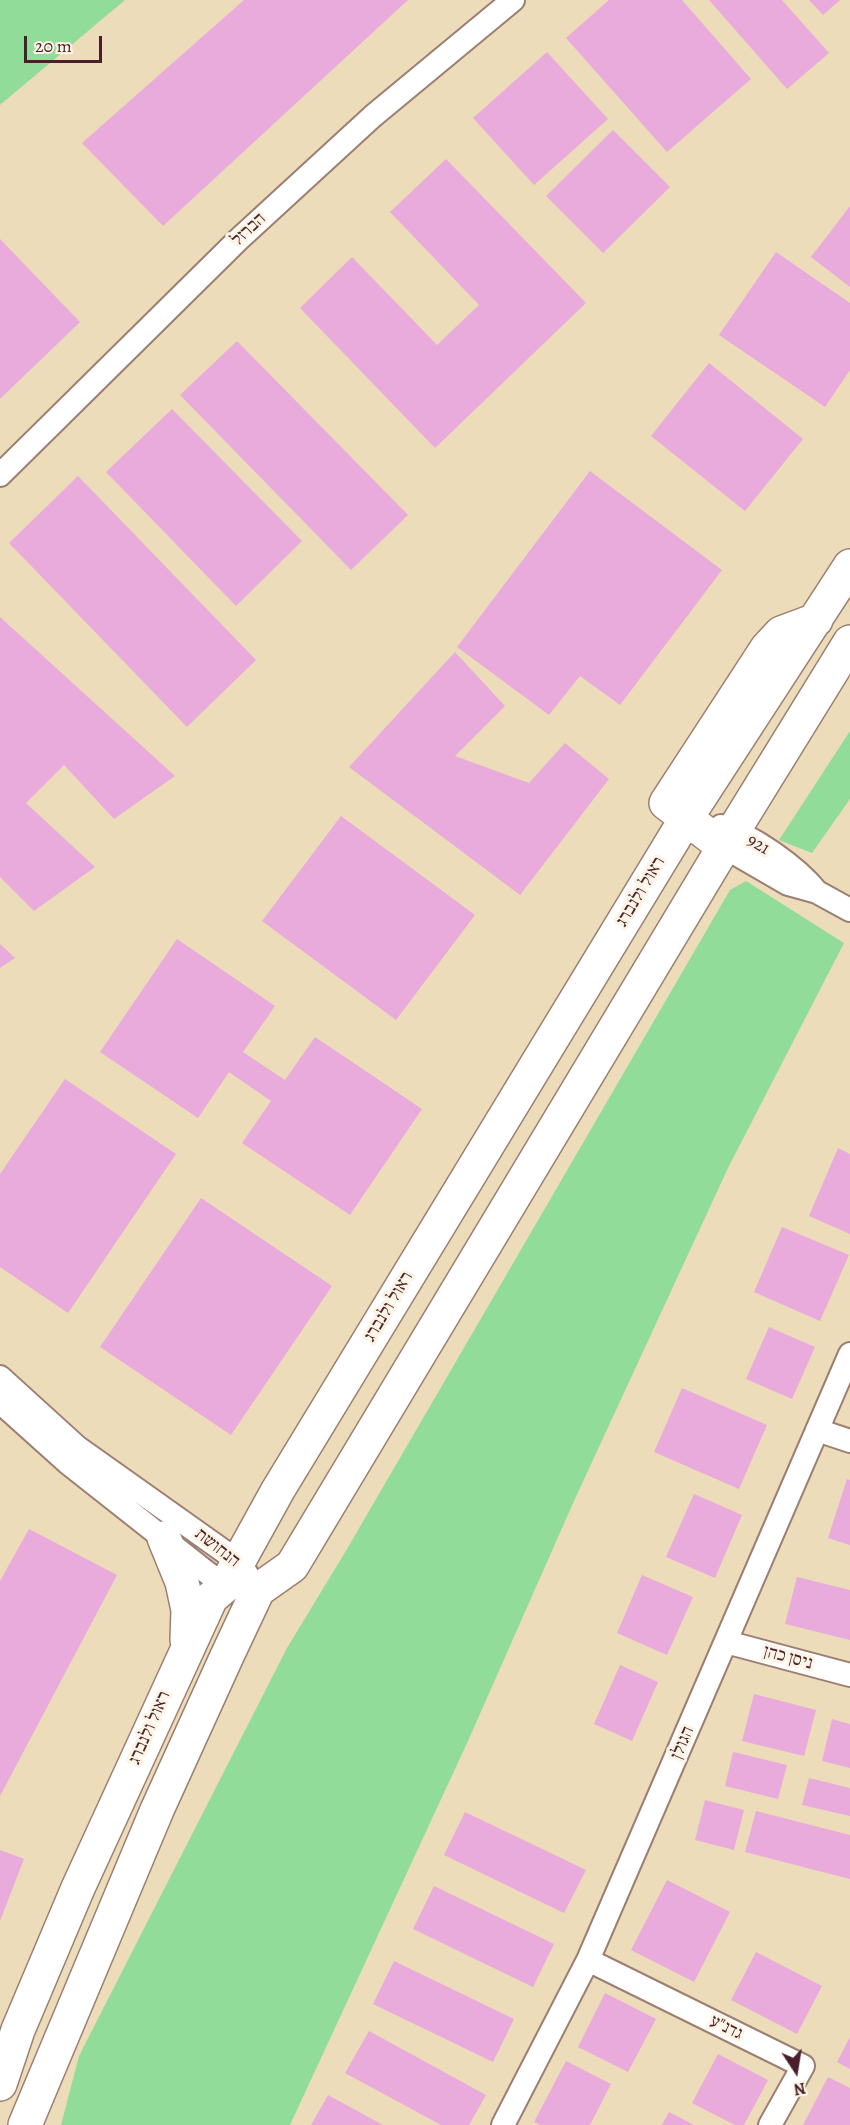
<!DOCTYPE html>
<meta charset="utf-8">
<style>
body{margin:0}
#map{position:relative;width:850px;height:2125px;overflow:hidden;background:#eddcb9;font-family:Alegreya,serif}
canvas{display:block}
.north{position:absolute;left:766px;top:2041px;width:60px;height:60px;-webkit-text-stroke:4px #fcf5e5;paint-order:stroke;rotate:168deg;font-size:16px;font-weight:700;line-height:24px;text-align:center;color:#4a1f2b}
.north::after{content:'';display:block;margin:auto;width:21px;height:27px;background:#4a1f2b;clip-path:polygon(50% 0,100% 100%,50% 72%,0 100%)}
.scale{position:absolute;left:24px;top:36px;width:78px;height:27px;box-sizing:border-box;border:3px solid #4a1f2b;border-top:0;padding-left:8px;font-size:18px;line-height:21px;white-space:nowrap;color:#4a1f2b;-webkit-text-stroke:4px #fcf5e5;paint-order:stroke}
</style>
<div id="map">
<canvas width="850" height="2125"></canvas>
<div class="north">N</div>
<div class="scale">20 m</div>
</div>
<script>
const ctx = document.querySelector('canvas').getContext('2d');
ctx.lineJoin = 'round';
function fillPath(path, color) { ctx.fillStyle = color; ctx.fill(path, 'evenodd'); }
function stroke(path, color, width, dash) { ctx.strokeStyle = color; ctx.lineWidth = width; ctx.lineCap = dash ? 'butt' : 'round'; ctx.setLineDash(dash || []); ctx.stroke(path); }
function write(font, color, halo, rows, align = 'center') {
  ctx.font = font + ' Alegreya,"Frank Ruhl Libre",serif'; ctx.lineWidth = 6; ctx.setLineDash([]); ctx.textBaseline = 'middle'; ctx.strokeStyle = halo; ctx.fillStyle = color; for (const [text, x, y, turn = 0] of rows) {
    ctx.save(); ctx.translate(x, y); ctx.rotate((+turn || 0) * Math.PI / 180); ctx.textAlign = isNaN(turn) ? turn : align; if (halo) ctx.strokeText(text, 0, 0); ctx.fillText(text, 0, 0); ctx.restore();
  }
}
fillPath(new Path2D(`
 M 0,0 L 125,0 L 0,105 Z
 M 850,731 L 850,799 L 812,853 L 779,840 Z
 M 746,881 L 844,943 L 728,1168 L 574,1501 L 468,1741 L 290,2125 L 61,2125 L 79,2056 L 287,1648 L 347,1549 L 730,890 Z`), '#92dc99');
fillPath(new Path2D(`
 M 244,0 L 408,0 L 163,226 L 82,143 Z
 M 609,0 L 682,0 L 751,79 L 667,152 L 566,38 Z
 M 709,0 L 782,0 L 829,53 L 787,89 Z
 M 809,0 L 840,0 L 823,15 Z
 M 547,52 L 608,119 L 534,185 L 473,118 Z
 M 613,130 L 670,187 L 603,253 L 546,196 Z
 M 446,159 L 586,303 L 435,448 L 300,308 L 352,257 L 437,345 L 479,305 L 390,212 Z
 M 850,206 L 850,287 L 811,257 Z
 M 0,239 L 80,322 L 0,399 Z
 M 776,252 L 850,303 L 850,370 L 825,407 L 719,335 Z
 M 237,341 L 408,515 L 351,570 L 180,395 Z
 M 709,363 L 803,439 L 745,511 L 651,436 Z
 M 172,409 L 302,541 L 236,606 L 106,472 Z
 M 590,471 L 722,570 L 620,705 L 580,676 L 549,715 L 457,647 Z
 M 78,476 L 256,660 L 187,727 L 9,543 Z
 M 0,617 L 175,776 L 114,819 L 64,765 L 26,803 L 95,867 L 34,911 L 0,877 Z
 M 455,652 L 505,706 L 455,756 L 529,783 L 565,743 L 609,779 L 520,895 L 349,767 Z
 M 341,816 L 475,915 L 396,1020 L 262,921 Z
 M 177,939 L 275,1006 L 243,1052 L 285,1080 L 315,1037 L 422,1109 L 350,1215 L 242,1143 L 271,1101 L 229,1072 L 198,1118 L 100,1052 Z
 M 0,944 L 15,958 L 0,968 Z
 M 65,1079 L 176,1154 L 68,1313 L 0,1267 L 0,1174 Z
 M 838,1148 L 850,1154 L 850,1234 L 809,1216 Z
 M 201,1198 L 332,1286 L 231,1435 L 100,1347 Z
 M 782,1227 L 849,1255 L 820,1321 L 754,1292 Z
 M 769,1327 L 815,1347 L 792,1399 L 746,1379 Z
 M 682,1388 L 767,1425 L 739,1489 L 654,1452 Z
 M 847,1479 L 850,1480 L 850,1545 L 828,1538 Z
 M 694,1494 L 742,1515 L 715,1578 L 666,1557 Z
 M 29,1529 L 117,1575 L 0,1796 L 0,1581 Z
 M 642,1575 L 693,1597 L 667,1655 L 617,1633 Z
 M 797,1577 L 850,1590 L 850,1640 L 785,1624 Z
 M 620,1665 L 658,1682 L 632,1741 L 594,1724 Z
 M 754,1694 L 816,1710 L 804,1756 L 742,1741 Z
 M 832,1719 L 850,1724 L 850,1768 L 822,1761 Z
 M 733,1752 L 787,1765 L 778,1799 L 725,1786 Z
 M 809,1778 L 850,1788 L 850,1816 L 802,1805 Z
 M 705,1800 L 744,1810 L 734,1850 L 695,1840 Z
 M 756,1811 L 850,1835 L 850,1879 L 745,1852 Z
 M 465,1812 L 586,1870 L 564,1913 L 444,1855 Z
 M 0,1850 L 24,1859 L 0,1921 Z
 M 667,1880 L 730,1912 L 694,1982 L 631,1950 Z
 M 434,1886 L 554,1944 L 533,1987 L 413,1929 Z
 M 756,1952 L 822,1986 L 797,2034 L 731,2000 Z
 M 394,1961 L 514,2019 L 493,2062 L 373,2004 Z
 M 605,1993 L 656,2019 L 628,2072 L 578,2047 Z
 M 369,2031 L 486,2095 L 469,2125 L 441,2125 L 345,2073 Z
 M 850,2037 L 850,2069 L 837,2062 Z
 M 718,2054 L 768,2080 L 744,2125 L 735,2125 L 692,2103 Z
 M 566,2061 L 611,2084 L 590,2125 L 540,2125 L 534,2122 Z
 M 828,2077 L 850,2088 L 850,2125 L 803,2125 Z
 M 328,2095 L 383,2125 L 311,2125 Z
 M 669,2112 L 694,2125 L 662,2125 Z`), '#e9aadc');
const street = new Path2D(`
 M 0,475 L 238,240 L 373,116 L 513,0
 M 721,826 C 753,836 796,866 817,892
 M 724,847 L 788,884 L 817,892 L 850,910
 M 0,1377 L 77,1447 L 239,1562 L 247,1574
 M 0,1402 L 68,1463 L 201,1568 L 225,1586 L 239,1588
 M 817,1430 L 850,1441
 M 726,1642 L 850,1675
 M 588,1960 L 803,2066 L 770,2125
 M 503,2125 L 588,1960 L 850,1354`);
const secondary = new Path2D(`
 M 724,847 L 666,803 L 767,648 L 781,633 L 816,620
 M 164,1538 L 182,1582 L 188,1610 L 187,1640
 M 0,2084 L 18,2030 L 78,1888 L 211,1598 L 225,1586 L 278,1490 L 687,817 L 850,566
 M 25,2125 L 157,1810 L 227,1656 L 258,1590 L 292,1566 L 734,830 L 850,642`);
stroke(street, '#9c7e72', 26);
stroke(secondary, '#9c7e72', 36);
stroke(street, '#fff', 22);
stroke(secondary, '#fff', 33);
write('18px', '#4a1f2b', '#fcf5e5', [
 ["הברזל",249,230,-43],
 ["921",758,845,31],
 ["ראול ולנברג",641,892,-59],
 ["ראול ולנברג",389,1307,-59],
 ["הנחושת",217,1548,38],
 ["ניסן כהן",788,1658,15],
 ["ראול ולנברג",150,1728,-66],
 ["הגולן",683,1743,-67],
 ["גדנ\"ע",726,2028,26]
]);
</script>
